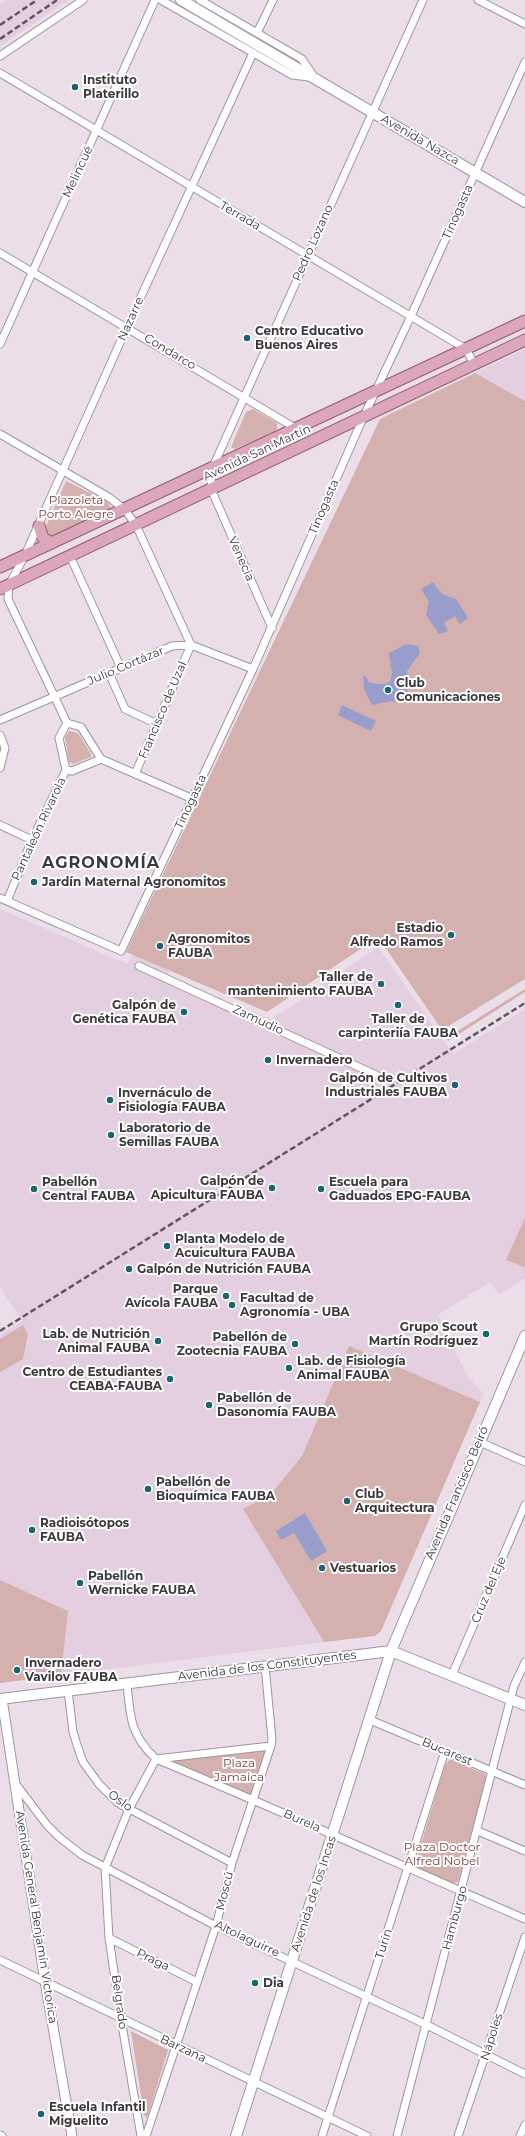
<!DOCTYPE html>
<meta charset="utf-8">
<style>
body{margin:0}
canvas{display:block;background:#ebdee9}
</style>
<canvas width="525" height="2136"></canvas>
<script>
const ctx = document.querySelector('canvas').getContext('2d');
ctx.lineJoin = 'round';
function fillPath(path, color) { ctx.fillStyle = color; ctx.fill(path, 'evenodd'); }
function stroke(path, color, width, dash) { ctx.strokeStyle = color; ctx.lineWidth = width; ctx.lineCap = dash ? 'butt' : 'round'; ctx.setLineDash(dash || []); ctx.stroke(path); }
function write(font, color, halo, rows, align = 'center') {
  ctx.font = font + ' Montserrat,sans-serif'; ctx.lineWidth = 4; ctx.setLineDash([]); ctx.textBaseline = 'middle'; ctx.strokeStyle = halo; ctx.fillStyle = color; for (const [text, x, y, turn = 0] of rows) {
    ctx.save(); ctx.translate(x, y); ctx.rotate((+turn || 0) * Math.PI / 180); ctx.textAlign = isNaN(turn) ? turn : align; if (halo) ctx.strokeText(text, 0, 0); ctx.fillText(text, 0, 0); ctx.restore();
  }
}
fillPath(new Path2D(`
 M 6,0 L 69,0 L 0,46 L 0,4 Z
 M 525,349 L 525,401 L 475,373 Z
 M 0,909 L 127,964 L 152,926 L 185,943 L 166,978 L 272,1019 L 378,947 L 453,1054 L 525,1009 L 525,1278 L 499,1295 L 490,1282 L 438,1315 L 468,1377 L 484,1394 L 480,1402 L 349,1346 L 302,1456 L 271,1494 L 243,1509 L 324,1642 L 0,1683 L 0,1335 L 22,1321 L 0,1287 Z`), '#e3cfdf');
fillPath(new Path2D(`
 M 475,373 L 525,401 L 525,979 L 442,1030 L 378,937 L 267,1012 L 126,952 L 380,419 Z
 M 253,409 L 277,423 L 277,430 L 235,449 L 231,447 L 246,412 Z
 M 66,481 L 108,502 L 111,508 L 109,512 L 53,539 L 48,538 L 44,531 Z
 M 69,731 L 78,733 L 91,754 L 91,757 L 73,764 L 69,762 L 65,737 Z
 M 525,989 L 525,992 L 448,1041 L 446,1038 Z
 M 525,1218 L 525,1267 L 506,1260 Z
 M 23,1325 L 28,1334 L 23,1359 L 0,1372 L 0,1339 Z
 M 349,1346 L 480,1402 L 381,1631 L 375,1636 L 324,1642 L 243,1509 L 271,1494 L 302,1456 Z
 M 0,1580 L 68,1611 L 61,1675 L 0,1683 Z
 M 266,1749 L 250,1795 L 166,1760 Z
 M 450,1759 L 485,1774 L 487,1781 L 458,1882 L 452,1883 L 414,1867 L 445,1765 Z
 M 131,2031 L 168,2050 L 147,2118 L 144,2115 Z`), '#d4b0ae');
fillPath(new Path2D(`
 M 433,582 L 442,594 L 456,599 L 467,616 L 467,619 L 460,624 L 455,616 L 444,623 L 448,631 L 439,634 L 426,615 L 429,602 L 421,589 Z
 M 406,644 L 418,646 L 420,653 L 407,671 L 408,702 L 405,703 L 391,701 L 372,705 L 364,689 L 363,675 L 368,679 L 368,682 C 376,684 382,686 390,682 L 392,674 L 389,653 Z
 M 342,705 L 376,721 L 371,731 L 338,715 Z
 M 305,1513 L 327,1551 L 311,1561 L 294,1533 L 281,1540 L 276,1531 Z`), '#999dcc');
const minor = new Path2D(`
 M 161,0 L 292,75 L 309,77
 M 200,0 L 302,59 L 314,77
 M 478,0 L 525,24
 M 257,33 L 273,0
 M 0,56 L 83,0
 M 0,73 L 466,349 L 474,364
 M 0,253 L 297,429
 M 0,344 L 155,0
 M 0,434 L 110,498 L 125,510 L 136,525 L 191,645 L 135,774
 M 70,556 L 121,668
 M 272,628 L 211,489 L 212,469 L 423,0
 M 109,673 L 125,709 L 157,724
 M 0,720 L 172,646 L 191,645 L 253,669
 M 67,723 L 8,599 L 9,585 L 25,555 L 127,327 L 253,53
 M 67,723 L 81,727 L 101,759 L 193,799
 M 0,735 L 5,748 L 0,768
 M 66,770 L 59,738 L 67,723
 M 66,770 L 72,771 L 101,759
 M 0,825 L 32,840
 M 0,898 L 121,951 L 253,669 L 363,418 L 411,316 L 525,62
 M 7,901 L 32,840 L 66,770
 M 139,966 L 376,1075
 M 480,1442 L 525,1462
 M 452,1675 L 525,1505
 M 127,1683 C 130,1716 130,1735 156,1759 C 280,1810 402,1866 525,1919
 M 68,1690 L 73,1732 L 78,1748 L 83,1762 L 99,1784 L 118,1803 L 232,1863
 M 370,1720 L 525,1785
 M 15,1783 L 47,1825 L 59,1837 L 82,1855 L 216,1926 L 427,2025 L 525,2074
 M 478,1831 L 525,1851
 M 109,1938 L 197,1982
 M 0,1960 L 367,2136
 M 0,2135 L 2,2136
 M 141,2136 L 121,2019 L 109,1938 L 105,1868 L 129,1809 L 156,1759 L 271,1746
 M 146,2136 L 216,1926 L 232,1863 L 271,1746 L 272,1739 L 265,1666
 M 322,2136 L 445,1751
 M 397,2136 L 514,1686 L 525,1662
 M 458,2136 L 525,1937
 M 520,2136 L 525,2125`);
const tertiary = new Path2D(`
 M 2,1699 L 45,1981 L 72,2136`);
const secondary = new Path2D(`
 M 181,0 L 525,202
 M 0,1699 L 391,1651 L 525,1705
 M 236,2136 L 391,1651 L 525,1336`);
const primary = new Path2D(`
 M 39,526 L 43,538 L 52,543
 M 0,567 L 525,321
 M 0,589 L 525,340`);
stroke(minor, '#a0949e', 9);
stroke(tertiary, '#a0949e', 11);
stroke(secondary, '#a0949e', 12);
stroke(primary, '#955a71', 13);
stroke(minor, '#fff', 7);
stroke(tertiary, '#fff', 9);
stroke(secondary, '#fff', 10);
stroke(primary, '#dca7bb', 11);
stroke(new Path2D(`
 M 0,25 L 37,0
 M 0,39 L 57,0
 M 0,1331 L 525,1003`), '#5e585d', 2.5, [6, 3]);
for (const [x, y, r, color] of [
 [75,87,4,"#1a666e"],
 [247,338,4,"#1a666e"],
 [388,690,4,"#1a666e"],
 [34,882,4,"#1a666e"],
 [451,935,4,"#1a666e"],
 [160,946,4,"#1a666e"],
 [381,984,4,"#1a666e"],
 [398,1005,4,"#1a666e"],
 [184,1012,4,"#1a666e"],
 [268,1060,4,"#1a666e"],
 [455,1085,4,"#1a666e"],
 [110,1100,4,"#1a666e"],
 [111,1135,4,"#1a666e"],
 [272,1188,4,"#1a666e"],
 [34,1189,4,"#1a666e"],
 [321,1189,4,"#1a666e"],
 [167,1246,4,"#1a666e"],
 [129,1269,4,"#1a666e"],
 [226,1296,4,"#1a666e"],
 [232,1305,4,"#1a666e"],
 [486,1334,4,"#1a666e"],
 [158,1341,4,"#1a666e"],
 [295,1344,4,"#1a666e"],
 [289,1368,4,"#1a666e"],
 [170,1379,4,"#1a666e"],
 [209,1405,4,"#1a666e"],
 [148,1489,4,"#1a666e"],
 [347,1501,4,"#1a666e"],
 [32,1530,4,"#1a666e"],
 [322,1568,4,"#1a666e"],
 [80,1583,4,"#1a666e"],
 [17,1670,4,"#1a666e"],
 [255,1983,4,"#1a666e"],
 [41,2114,4,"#1a666e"]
]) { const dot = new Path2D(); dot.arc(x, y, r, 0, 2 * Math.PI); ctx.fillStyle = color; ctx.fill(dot); stroke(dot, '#fff', 1.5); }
write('bold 12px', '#3d383c', '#fff', [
 ["Instituto",83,80],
 ["Platerillo",83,94],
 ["Centro Educativo",255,331],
 ["Buenos Aires",255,345],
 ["Club",396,683],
 ["Comunicaciones",396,697],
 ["Jardín Maternal Agronomitos",42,882],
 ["Estadio",443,928,"right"],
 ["Alfredo Ramos",443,942,"right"],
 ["Agronomitos",168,939],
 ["FAUBA",168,953],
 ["Taller de",373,977,"right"],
 ["mantenimiento FAUBA",373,991,"right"],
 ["Galpón de",176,1005,"right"],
 ["Genética FAUBA",176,1019,"right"],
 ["Taller de",398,1019,"center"],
 ["carpinteriía FAUBA",398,1033,"center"],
 ["Invernadero",276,1060],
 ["Galpón de Cultivos",447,1078,"right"],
 ["Industriales FAUBA",447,1092,"right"],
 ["Invernáculo de",118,1093],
 ["Fisiología FAUBA",118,1107],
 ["Laboratorio de",119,1128],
 ["Semillas FAUBA",119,1142],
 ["Galpón de",264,1181,"right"],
 ["Apicultura FAUBA",264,1195,"right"],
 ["Pabellón",42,1182],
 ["Central FAUBA",42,1196],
 ["Escuela para",329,1182],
 ["Gaduados EPG-FAUBA",329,1196],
 ["Planta Modelo de",175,1239],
 ["Acuicultura FAUBA",175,1253],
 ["Galpón de Nutrición FAUBA",137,1269],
 ["Parque",218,1289,"right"],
 ["Avícola FAUBA",218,1303,"right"],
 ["Facultad de",240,1298],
 ["Agronomía - UBA",240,1312],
 ["Grupo Scout",478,1327,"right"],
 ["Martín Rodríguez",478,1341,"right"],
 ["Lab. de Nutrición",150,1334,"right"],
 ["Animal FAUBA",150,1348,"right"],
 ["Pabellón de",287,1337,"right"],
 ["Zootecnia FAUBA",287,1351,"right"],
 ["Lab. de Fisiología",297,1361],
 ["Animal FAUBA",297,1375],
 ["Centro de Estudiantes",162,1372,"right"],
 ["CEABA-FAUBA",162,1386,"right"],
 ["Pabellón de",217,1398],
 ["Dasonomía FAUBA",217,1412],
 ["Pabellón de",156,1482],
 ["Bioquímica FAUBA",156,1496],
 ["Club",355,1494],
 ["Arquitectura",355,1508],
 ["Radioisótopos",40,1523],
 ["FAUBA",40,1537],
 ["Vestuarios",330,1568],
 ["Pabellón",88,1576],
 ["Wernicke FAUBA",88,1590],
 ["Invernadero",25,1663],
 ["Vavilov FAUBA",25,1677],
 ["Dia",263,1983],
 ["Escuela Infantil",49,2107],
 ["Miguelito",49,2121]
], 'left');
write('12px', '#3d383c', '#fff', [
 ["Avenida Nazca",420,140,30],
 ["Melincué",78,172,-65],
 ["Tinogasta",458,212,-66],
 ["Terrada",240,216,30],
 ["Pedro Lozano",313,243,-66],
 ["Nazarre",131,319,-66],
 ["Condarco",170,352,31],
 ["Avenida San Martín",257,453,-25],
 ["Tinogasta",324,507,-67],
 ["Venecia",241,559,66],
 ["Julio Cortázar",126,666,-23],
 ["Francisco de Uzal",163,710,-67],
 ["Tinogasta",191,802,-65],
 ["Pantaleón Rivarola",39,829,-65],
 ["Zamudio",258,1020,25],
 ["Avenida Francisco Beiró",457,1493,-67],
 ["Cruz del Eje",489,1590,-67],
 ["Avenida de los Constituyentes",267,1666,-7],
 ["Bucarest",447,1752,23],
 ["Oslo",120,1801,36],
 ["Burela",302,1821,24],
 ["Moscú",225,1891,-76],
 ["Avenida de los Incas",314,1894,-72],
 ["Avenida General Benjamín Victorica",36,1917,81],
 ["Hamburgo",455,1918,-75],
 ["Altolaguirre",247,1939,25],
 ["Turín",384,1944,-73],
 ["Praga",153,1960,26],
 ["Belgrado",119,2002,82],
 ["Nápoles",492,2037,-72],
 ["Barzana",183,2049,25]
]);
write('12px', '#833c3c', '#fff', [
 ["Plazoleta",76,500],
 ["Porto Alegre",76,514],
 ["Plaza",239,1763],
 ["Jamaica",239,1777],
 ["Plaza Doctor",442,1847],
 ["Alfred Nobel",442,1861]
]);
ctx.letterSpacing = '1px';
write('bold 16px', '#3d383c', '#fff', [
 ["AGRONOMÍA",101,863]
]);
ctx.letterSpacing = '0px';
</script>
